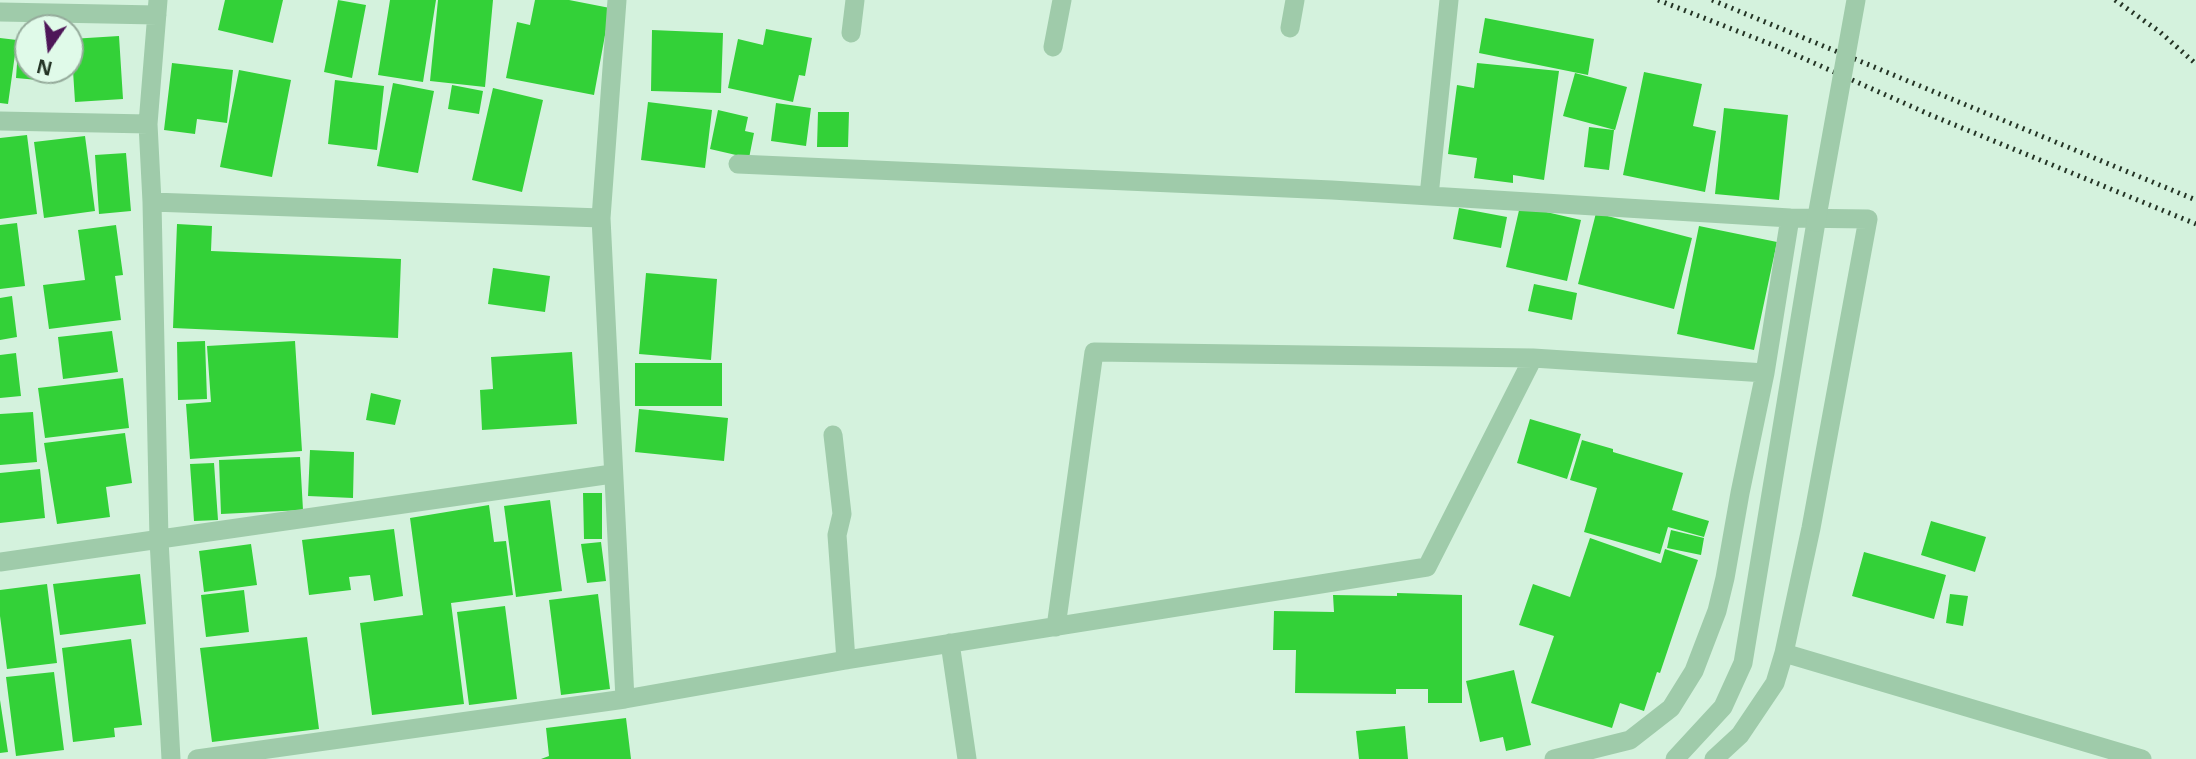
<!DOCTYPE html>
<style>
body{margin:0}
#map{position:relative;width:2196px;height:759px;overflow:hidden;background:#d4f2dd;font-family:"Noto Sans",sans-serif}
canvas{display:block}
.north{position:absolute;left:14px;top:14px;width:70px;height:70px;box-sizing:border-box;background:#e0fae9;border:2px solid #95ab9b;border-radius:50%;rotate:194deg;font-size:19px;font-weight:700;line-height:28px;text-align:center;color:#243425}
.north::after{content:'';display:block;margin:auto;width:24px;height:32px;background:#4e1658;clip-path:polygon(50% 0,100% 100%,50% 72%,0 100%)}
</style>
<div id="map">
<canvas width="2196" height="759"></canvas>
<div class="north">N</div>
</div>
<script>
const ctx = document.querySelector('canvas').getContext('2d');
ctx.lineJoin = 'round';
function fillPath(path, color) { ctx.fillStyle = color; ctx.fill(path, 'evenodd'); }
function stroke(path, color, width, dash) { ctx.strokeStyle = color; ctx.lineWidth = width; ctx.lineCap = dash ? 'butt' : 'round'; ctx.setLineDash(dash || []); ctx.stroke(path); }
fillPath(new Path2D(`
 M 225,0 L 283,0 L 273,43 L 218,30 Z
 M 338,0 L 366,5 L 352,78 L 324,72 Z
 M 390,0 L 436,0 L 423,82 L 378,75 Z
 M 438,0 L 493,0 L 485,87 L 430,81 Z
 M 535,0 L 569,0 L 610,8 L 594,95 L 506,78 L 517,22 L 530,25 Z
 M 1485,18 L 1594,39 L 1588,75 L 1479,53 Z
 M 766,29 L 812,38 L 805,76 L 799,75 L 793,102 L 728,88 L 738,39 L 763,45 Z
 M 652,30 L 723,33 L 721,93 L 651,91 Z
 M 19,35 L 28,36 L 28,70 L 60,70 L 60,82 L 16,78 Z
 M 119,36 L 123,99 L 75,102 L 71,39 Z
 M 0,38 L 17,40 L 8,104 L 0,103 Z
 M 172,63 L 233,70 L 227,123 L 197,119 L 195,134 L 164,130 Z
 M 1477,63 L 1559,71 L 1544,180 L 1513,175 L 1513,183 L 1474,178 L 1477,158 L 1448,154 L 1457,85 L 1474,88 Z
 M 239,70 L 291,80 L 272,177 L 220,167 Z
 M 1644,72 L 1702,84 L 1693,126 L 1716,131 L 1705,192 L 1623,175 Z
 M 1575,73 L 1627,87 L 1615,130 L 1563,116 Z
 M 335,80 L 384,86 L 377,150 L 328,144 Z
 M 393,83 L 434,91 L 418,173 L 377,166 Z
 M 452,85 L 483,91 L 479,114 L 448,109 Z
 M 493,88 L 543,100 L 522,192 L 472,180 Z
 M 648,102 L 712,110 L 705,168 L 641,160 Z
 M 776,103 L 811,108 L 806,146 L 771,141 Z
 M 1724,108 L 1788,115 L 1779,200 L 1715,194 Z
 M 718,110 L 748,117 L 745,131 L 754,133 L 749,158 L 710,149 Z
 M 818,112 L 849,112 L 848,147 L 817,147 Z
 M 1589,127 L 1614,130 L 1609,170 L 1584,167 Z
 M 27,135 L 37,214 L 0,219 L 0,138 Z
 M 85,136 L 95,211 L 44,218 L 34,142 Z
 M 126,153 L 131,211 L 99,214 L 95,155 Z
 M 1520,206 L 1581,220 L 1567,281 L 1506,267 Z
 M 1459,208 L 1507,217 L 1501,248 L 1453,239 Z
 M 1596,213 L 1692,238 L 1674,309 L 1578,284 Z
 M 17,223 L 25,286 L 0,289 L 0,225 Z
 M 177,224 L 212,226 L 211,251 L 401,259 L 398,338 L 173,328 Z
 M 116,225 L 123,275 L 115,276 L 121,320 L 49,329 L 43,285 L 85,280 L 78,230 Z
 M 1699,226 L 1777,242 L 1754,350 L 1677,334 Z
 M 493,268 L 550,276 L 545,312 L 488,304 Z
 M 646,273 L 717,279 L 711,360 L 639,354 Z
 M 1534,284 L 1577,293 L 1572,320 L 1528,311 Z
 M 12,296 L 17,337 L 0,340 L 0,298 Z
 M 112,331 L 118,372 L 63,379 L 58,337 Z
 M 205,341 L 207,399 L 178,400 L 177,342 Z
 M 295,341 L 302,451 L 190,459 L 186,404 L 211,402 L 207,346 Z
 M 572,352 L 577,424 L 482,430 L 480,390 L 493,389 L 491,357 Z
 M 16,353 L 21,396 L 0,398 L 0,355 Z
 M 635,363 L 722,363 L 722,406 L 635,406 Z
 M 123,378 L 129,428 L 45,438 L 38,388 Z
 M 371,393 L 401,400 L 395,425 L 366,420 Z
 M 639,409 L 728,418 L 724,461 L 635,452 Z
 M 33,412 L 37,462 L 0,465 L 0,414 Z
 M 1530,419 L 1581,434 L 1567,479 L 1517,463 Z
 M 125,433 L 132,483 L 106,487 L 110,517 L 57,524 L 44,443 Z
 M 1582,440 L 1613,449 L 1613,452 L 1683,473 L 1672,510 L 1709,521 L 1704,537 L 1668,527 L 1660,554 L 1584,532 L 1597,488 L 1570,480 Z
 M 310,450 L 354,452 L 353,498 L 308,496 Z
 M 300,457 L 303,510 L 221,514 L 219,460 Z
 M 214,463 L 218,520 L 194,521 L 190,464 Z
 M 40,469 L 45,518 L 0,523 L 0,473 Z
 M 583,493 L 602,493 L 602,539 L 584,539 Z
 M 550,500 L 562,591 L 516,597 L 504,506 Z
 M 489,505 L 494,542 L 506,541 L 513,595 L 451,603 L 464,704 L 372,715 L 360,623 L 423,615 L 410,518 Z
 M 1931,521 L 1986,537 L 1975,572 L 1921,555 Z
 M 394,529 L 403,596 L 374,601 L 370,575 L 349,577 L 351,590 L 309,595 L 302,540 Z
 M 1671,530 L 1704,538 L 1701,555 L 1667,548 Z
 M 1590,538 L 1661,563 L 1665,549 L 1698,560 L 1660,673 L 1657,672 L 1644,711 L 1620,703 L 1612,728 L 1531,703 L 1554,636 L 1519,625 L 1533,584 L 1570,597 Z
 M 601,542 L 606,581 L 587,583 L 581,544 Z
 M 251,544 L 257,585 L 204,592 L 199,551 Z
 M 1864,552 L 1946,575 L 1934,619 L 1852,596 Z
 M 140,574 L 146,624 L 60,635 L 53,584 Z
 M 47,584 L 57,663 L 7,669 L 0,616 L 0,590 Z
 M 244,590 L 249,632 L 206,637 L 201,595 Z
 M 1397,593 L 1462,595 L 1462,703 L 1428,703 L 1428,689 L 1396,689 L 1396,694 L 1295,693 L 1296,650 L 1273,650 L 1274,611 L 1334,612 L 1333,595 L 1397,596 Z
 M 598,594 L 610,689 L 561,695 L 549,600 Z
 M 1950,594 L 1968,596 L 1963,626 L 1946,623 Z
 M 505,606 L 517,699 L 469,705 L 457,612 Z
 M 307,637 L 319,729 L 212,742 L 200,648 Z
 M 131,639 L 142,725 L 114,728 L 115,737 L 73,742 L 62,648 Z
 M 1514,670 L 1531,745 L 1506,751 L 1503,737 L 1480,742 L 1466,681 Z
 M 54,672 L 64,750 L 16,756 L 6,677 Z
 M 0,700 L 8,752 L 0,753 Z
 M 626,718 L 631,759 L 541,759 L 549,756 L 546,728 Z
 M 1405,726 L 1408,759 L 1359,759 L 1356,731 Z`), '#33d138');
stroke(new Path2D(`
 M 158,0 L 148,124 L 152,202 L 159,540 L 171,759
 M 617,0 L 601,218 L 625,699
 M 0,12 L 157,15
 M 1290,28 L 1295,0
 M 851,33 L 855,0
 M 1053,47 L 1062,0
 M 0,121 L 148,124
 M 738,164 L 1332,190 L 1790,218 L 1765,373 L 1740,493 L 1725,578 L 1717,611 L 1694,671 L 1671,708 L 1630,740 L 1554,759
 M 1429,196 L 1449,0
 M 152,202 L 601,218
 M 833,435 L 842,514 L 837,535 L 846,660
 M 0,562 L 612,474
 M 1056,627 L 1094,352 L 1533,358
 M 950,643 L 967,759
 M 1784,653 L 1811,528 L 1868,219 L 1790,218
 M 197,759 L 625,699 L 846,660 L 1427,567 L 1533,358 L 1765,373
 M 1714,759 L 1740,735 L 1775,683 L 1784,653 L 2142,759`), '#9fcbaa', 19);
stroke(new Path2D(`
 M 1675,759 L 1723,707 L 1743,663 L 1816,222`), '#9fcbaa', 19);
stroke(new Path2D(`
 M 1658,0 L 1778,47 L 1933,116 L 2196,224
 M 1712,0 L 2196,200
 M 2115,0 L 2160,32 L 2196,64`), '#243425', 5, [2, 5]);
stroke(new Path2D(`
 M 1816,222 L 1856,0`), '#9fcbaa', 19);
</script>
